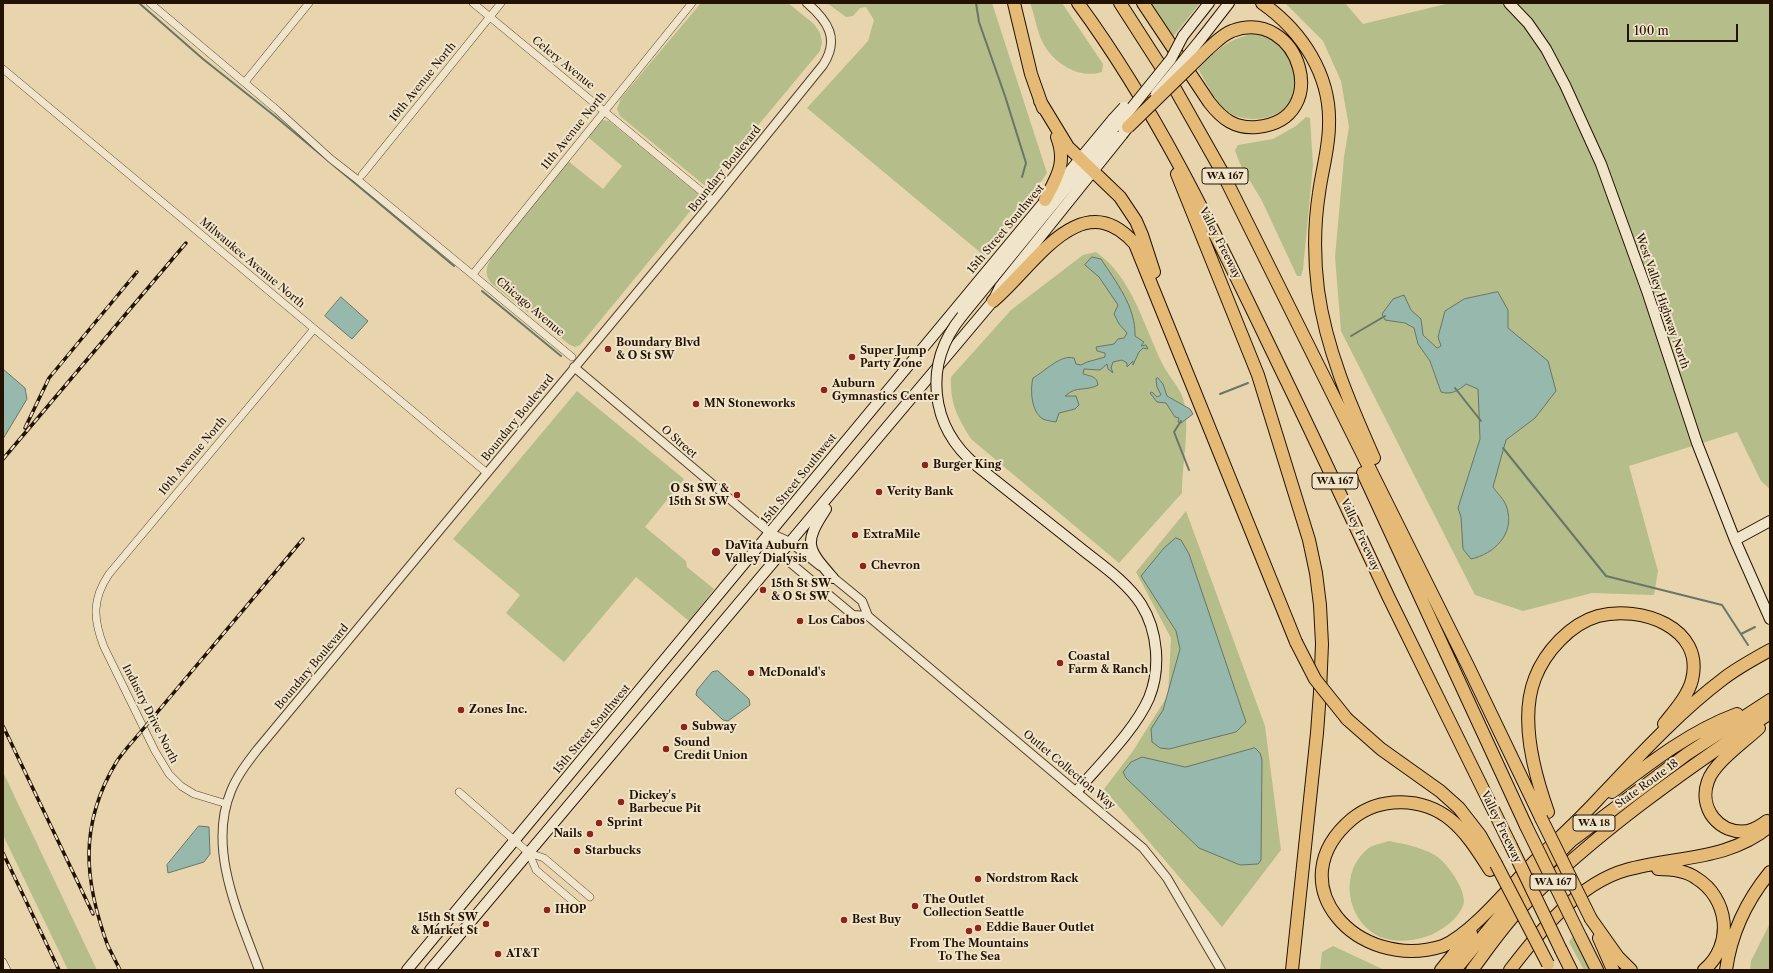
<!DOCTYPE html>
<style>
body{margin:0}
#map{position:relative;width:1773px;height:973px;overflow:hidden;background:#e8d5ad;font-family:"Libre Caslon Text",serif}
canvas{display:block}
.frame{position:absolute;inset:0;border:4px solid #241200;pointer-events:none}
.scale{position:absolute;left:1627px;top:24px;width:111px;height:18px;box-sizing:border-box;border:2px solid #241200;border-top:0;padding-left:5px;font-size:12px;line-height:14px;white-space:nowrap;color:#241200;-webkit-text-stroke:3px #f0e4ca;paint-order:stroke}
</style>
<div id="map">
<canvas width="1773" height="973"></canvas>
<div class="frame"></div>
<div class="scale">100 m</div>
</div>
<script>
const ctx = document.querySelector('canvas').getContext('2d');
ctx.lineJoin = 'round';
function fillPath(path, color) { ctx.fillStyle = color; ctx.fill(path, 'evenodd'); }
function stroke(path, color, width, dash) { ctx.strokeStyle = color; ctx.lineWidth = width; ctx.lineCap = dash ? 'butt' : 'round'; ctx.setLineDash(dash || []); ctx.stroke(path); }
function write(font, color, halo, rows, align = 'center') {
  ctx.font = font + ' "Libre Caslon Text",serif'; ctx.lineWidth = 4; ctx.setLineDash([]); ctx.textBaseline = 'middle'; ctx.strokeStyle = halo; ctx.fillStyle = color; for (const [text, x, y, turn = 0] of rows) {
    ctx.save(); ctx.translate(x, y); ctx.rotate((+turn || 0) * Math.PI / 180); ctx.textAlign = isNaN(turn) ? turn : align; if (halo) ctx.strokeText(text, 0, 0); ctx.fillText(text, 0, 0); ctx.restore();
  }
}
fillPath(new Path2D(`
 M 701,3 L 788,3 L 814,24 L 820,33 L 822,42 L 820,51 L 710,183 L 704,185 L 620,116 L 617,109 L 621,98 Z
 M 827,3 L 992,3 L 1047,173 L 987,258 L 807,108 L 868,41 L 874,20 L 866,7 L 860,8 L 853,16 L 846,17 Z
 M 1030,3 L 1062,3 L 1103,64 L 1102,72 C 1080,79 1056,65 1044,45 C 1037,33 1035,16 1030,3 Z
 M 1149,3 L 1200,3 L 1172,38 Z
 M 1285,3 L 1345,3 L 1363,24 L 1450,3 L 1770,3 L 1770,489 L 1761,481 L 1737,432 L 1629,466 L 1658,571 L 1654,595 L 1592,593 L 1523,611 L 1475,595 L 1341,331 L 1335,257 L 1344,157 L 1349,127 L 1341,81 L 1323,41 Z
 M 1252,34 C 1260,35 1268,35 1275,40 C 1288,48 1298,69 1297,85 C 1295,116 1253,127 1230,113 C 1215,104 1207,83 1198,69 C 1217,51 1225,40 1252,34 Z
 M 1306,117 L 1310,118 L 1313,165 L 1303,269 L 1301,276 L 1297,276 L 1262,201 L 1240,164 L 1235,150 L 1238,145 L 1273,139 L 1296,126 Z
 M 602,120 L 609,121 L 698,194 L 699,198 L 697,203 L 580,345 L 575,347 L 570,345 L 492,284 C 483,274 487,266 492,256 L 568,161 L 603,189 L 622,166 L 588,137 Z
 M 1096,252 C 1133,278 1144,327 1163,365 C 1169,377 1182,390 1184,402 C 1190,433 1182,462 1182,493 L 1119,563 L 971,439 C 957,416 950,404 951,377 L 1011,310 L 1083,255 Z
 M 577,391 L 684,479 L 645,527 L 686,561 L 687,567 L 714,589 L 689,621 L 636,577 L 564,662 L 506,613 L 520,595 L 453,539 Z
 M 1186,511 L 1265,726 L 1281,850 L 1222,927 L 1104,789 L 1133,751 L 1168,695 L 1171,638 L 1136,572 Z
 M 3,772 L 97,970 L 68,970 L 3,835 Z
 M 1389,841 C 1405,844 1419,847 1433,854 C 1446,860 1469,893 1463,906 C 1458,917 1450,924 1440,930 C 1424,941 1394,945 1376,935 C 1353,921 1344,893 1353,869 C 1356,861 1364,850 1372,846 C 1377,844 1384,843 1389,841 Z
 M 1770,923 L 1770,970 L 1750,970 L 1751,961 Z
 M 1573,936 L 1591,970 L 1584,970 L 1569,942 Z
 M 1333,946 L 1378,967 L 1385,970 L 1320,970 L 1322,952 Z`), '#b5bd8a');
const water = new Path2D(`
 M 1092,257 L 1101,259 C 1116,282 1136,307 1135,336 L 1144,342 L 1141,346 L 1146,345 L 1148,349 L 1143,348 L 1139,352 L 1133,365 L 1133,361 L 1127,367 L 1127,363 L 1122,360 L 1113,362 L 1111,368 L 1113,373 L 1108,369 L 1107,364 L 1100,370 L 1084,369 L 1083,374 C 1090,376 1097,376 1098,385 C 1085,392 1077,385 1065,396 L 1076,396 L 1079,405 L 1075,409 L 1059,413 L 1056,422 C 1052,421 1047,421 1043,419 C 1031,412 1030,389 1033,378 C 1045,371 1061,354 1074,358 L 1076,364 L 1081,365 L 1087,362 L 1105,357 L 1105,353 L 1097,351 L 1096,347 L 1114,344 L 1118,339 L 1124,338 L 1127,333 L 1119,324 L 1114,314 L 1118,305 L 1099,277 L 1085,265 Z
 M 1498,292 L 1508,310 L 1508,328 L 1548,361 L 1556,391 L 1535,418 L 1506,440 L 1493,487 C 1497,493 1505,500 1507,508 C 1515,534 1494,554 1471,559 L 1463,549 L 1461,517 L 1458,508 L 1480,439 L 1478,389 L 1466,384 C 1458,391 1451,395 1441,392 L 1430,361 L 1418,344 L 1414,328 L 1405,323 L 1385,320 L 1382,314 L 1393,299 L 1404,295 L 1411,310 L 1421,319 L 1423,335 L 1437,348 L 1441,346 L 1438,337 L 1445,311 L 1464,299 Z
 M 341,297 L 368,321 L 352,339 L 325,316 Z
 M 3,369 L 25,388 L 27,399 L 3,439 Z
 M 1158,378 L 1163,384 L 1167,396 L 1190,409 L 1193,414 L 1181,423 L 1178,422 L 1179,418 L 1175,417 L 1166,403 L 1157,402 L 1150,393 L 1152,392 L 1157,397 L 1161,395 L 1157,387 L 1156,379 Z
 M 1176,538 L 1181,540 L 1189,554 L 1246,722 L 1236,732 L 1169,749 L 1160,748 L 1152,742 L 1151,729 L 1163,710 L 1180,649 L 1176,631 L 1141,576 L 1164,548 Z
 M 718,671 L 749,699 L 750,705 L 728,721 L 723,720 L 696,695 L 697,690 L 712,672 Z
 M 1255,748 L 1260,753 L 1262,760 L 1261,860 L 1258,864 L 1240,865 L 1199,848 L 1126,778 L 1123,772 L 1131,762 L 1142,757 L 1185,767 Z
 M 199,826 L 209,827 L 210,854 L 204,862 L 168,873 L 167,865 Z`);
fillPath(water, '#97b8ac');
stroke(water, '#697667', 1);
stroke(new Path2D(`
 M 139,3 L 203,59 L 271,113 L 454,266
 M 976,3 L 979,22 L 1005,96 L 1026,163 L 1022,177
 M 482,291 L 561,356
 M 1351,336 L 1385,316
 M 1455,388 L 1481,421
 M 1220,394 L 1248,383
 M 1181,421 L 1174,432 L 1189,470
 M 1503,448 L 1606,576 L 1722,605 L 1748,645
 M 1741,634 L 1755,627`), '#697667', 2);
const minor = new Path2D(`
 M 150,3 L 277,110 L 331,159 L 358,180 L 572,357
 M 473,3 L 713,201
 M 3,69 L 487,473
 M 245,82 L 309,3
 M 362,175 L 501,3
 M 473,274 L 692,3
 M 459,792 L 529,853 L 544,858 L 590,897
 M 227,804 L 194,794 L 181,786 L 169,774 L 155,751 L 104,647 C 93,619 92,599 109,574 L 314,329
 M 529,853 L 536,870 L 581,908
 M 3,962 L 7,970`);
const tertiary = new Path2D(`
 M 574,367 L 770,533 L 790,542 L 820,566
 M 770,533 L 780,554 L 793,565 L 853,615 L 868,616
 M 829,574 L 862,601 L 868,616 L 1143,848 L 1167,878 L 1221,970
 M 259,970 C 239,915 207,849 231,791 C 237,776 247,763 257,750 L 713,201 L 823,65 C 840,39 828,21 807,3`);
const secondary = new Path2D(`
 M 1509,3 L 1528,23 L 1546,49 L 1565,85 L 1601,164 L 1647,291 L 1697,443 L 1735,540 L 1770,619
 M 1183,36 L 1209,3
 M 1201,39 L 1229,3
 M 962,316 L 1117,126
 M 977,466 C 1011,493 1045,520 1079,547 C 1100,564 1126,581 1141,604 C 1158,631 1161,669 1149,698 C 1135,730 1100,764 1077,791
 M 826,509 C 803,544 807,548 833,578
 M 1735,540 L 1770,521
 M 407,970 L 1113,119
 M 430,970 L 993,301 L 1000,287 L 1122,135`);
const motorway = new Path2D(`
 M 1014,3 L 1031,74 L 1043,108
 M 1078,3 C 1164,120 1224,252 1287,382 C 1322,454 1355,526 1389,598 C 1429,681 1471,763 1511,846
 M 1120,3 L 1174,87 L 1222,172 L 1468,666 L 1541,818
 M 1143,3 L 1209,102 C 1222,119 1235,129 1257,127 C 1334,120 1300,6 1232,31 C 1223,34 1215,43 1208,49
 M 1262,3 C 1302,31 1331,75 1329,125 C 1329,148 1322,170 1319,193 C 1314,225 1314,258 1318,290 C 1326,349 1350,404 1374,458
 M 1040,101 L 1068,147 L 1120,197 L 1136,221 L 1142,235 L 1154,272
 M 1177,174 L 1258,375 L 1309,540 L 1316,573 L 1320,605 L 1322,644 L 1320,692 L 1317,733 L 1292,970
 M 1045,200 C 1057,177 1067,163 1057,137
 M 993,301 C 1033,268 1081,182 1135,244 L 1296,642
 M 1363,473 L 1526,826
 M 1347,719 L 1381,749 L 1440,791 L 1459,808 L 1480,835 L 1496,864
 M 1759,728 C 1744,742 1714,763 1708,781 C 1698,808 1719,835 1748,831 C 1755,829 1762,825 1767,821
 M 1612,792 C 1651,762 1691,731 1737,714
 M 1548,812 C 1534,773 1519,719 1535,678 C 1545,652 1570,624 1598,616 C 1640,605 1705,627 1692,680 C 1688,696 1674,711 1664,724
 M 1658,869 C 1671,869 1685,870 1696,878 C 1729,898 1734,945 1704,970
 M 1490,870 C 1479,853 1467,833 1451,820 C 1423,797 1380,796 1352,819 C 1276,883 1357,973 1443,946 C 1474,932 1511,885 1536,860 C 1558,839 1580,819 1600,797 C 1639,756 1678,713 1723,679 C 1737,668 1754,659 1770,650
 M 1591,919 L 1618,957 L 1631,970
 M 1581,938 L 1597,970
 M 1599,938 L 1613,970
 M 1561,950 L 1571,970
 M 1441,970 L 1471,933
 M 1455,970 L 1517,895 L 1571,841 L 1687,754 L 1770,700
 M 1472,970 C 1487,950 1502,928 1519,910 C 1594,834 1681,773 1770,713
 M 1510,970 C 1539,932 1579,883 1626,870 C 1675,856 1728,861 1770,826
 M 1726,970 C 1731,934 1747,900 1770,872`);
stroke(minor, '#55432b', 8);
stroke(tertiary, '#55432b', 10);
stroke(secondary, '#241200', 12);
stroke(motorway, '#241200', 14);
stroke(minor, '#f0e4ca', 7);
stroke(tertiary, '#f0e4ca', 8);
stroke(secondary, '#f0e4ca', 10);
stroke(motorway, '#e4ba76', 12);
const rail = new Path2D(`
 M 25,428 L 49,378 L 137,272
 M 3,459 L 186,243
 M 3,726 L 93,914
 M 3,853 L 59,970
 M 107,944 L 120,970
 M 109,949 C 84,882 78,825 117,761 C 125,749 135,739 144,728 L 303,539`);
stroke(rail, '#241200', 3.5);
stroke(rail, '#f0e4ca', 2, [6]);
const secondaryBridge = new Path2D(`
 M 1156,94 L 1201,39
 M 1113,119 L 1124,107
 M 1117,126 L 1171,59 L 1183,36
 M 1122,135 L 1133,121
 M 962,316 C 923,364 929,426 977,466`);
const motorwayBridge = new Path2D(`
 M 1128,127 L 1208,49
 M 1296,642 L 1315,679 L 1347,719
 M 1541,818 L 1591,919
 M 1526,826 L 1581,938
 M 1511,846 L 1561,950
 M 1496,864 L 1548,964`);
stroke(secondaryBridge, '#241200', 12, []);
stroke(motorwayBridge, '#241200', 14, []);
stroke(secondaryBridge, '#f0e4ca', 10);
stroke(motorwayBridge, '#e4ba76', 12);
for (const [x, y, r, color] of [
 [608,349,4,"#8f2418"],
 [852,357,4,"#8f2418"],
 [824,390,4,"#8f2418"],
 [696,404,4,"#8f2418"],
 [925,465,4,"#8f2418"],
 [879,492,4,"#8f2418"],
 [737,495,4,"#8f2418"],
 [855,535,4,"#8f2418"],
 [716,552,5,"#8f2418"],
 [863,566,4,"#8f2418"],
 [763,590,4,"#8f2418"],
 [800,621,4,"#8f2418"],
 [1060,663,4,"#8f2418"],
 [751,673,4,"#8f2418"],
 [461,710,4,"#8f2418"],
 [684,727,4,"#8f2418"],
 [666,749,4,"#8f2418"],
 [621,802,4,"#8f2418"],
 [599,823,4,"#8f2418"],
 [590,834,4,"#8f2418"],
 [577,851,4,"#8f2418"],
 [978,879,4,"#8f2418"],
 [915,906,4,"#8f2418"],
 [547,910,4,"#8f2418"],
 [844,920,4,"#8f2418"],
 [486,924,4,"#8f2418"],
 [978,928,4,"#8f2418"],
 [969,931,4,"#8f2418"],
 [498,954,4,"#8f2418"]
]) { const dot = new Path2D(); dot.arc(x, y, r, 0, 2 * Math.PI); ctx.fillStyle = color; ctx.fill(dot); stroke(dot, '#f0e4ca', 1.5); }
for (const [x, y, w] of [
 [1225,176,46],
 [1335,481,46],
 [1594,823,42],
 [1553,882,46]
]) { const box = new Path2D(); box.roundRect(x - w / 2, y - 8, w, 16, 3); ctx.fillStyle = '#f0e4ca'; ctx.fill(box); stroke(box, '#241200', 1); }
write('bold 10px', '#241200', null, [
 ["WA 167",1225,176],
 ["WA 167",1335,481],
 ["WA 18",1594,823],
 ["WA 167",1553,882]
]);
write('11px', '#241200', '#f0e4ca', [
 ["Celery Avenue",563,63,39],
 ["10th Avenue North",423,82,-51],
 ["11th Avenue North",574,131,-51],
 ["Boundary Boulevard",725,169,-51],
 ["15th Street Southwest",1006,229,-50],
 ["Valley Freeway",1220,243,63],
 ["Milwaukee Avenue North",252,263,40],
 ["West Valley Highway North",1662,301,71],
 ["Chicago Avenue",530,307,40],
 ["Boundary Boulevard",518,418,-51],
 ["O Street",679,442,41],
 ["10th Avenue North",193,456,-50],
 ["15th Street Southwest",799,479,-51],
 ["Valley Freeway",1360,535,65],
 ["Boundary Boulevard",312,667,-50],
 ["Industry Drive North",150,714,63],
 ["15th Street Southwest",592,729,-50],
 ["Outlet Collection Way",1069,770,40],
 ["State Route 18",1647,784,-36],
 ["Valley Freeway",1501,827,64]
]);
write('bold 11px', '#241200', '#f0e4ca', [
 ["Boundary Blvd",616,343],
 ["& O St SW",616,356],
 ["Super Jump",860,351],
 ["Party Zone",860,364],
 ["Auburn",832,384],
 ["Gymnastics Center",832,397],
 ["MN Stoneworks",704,404],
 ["Burger King",933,465],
 ["O St SW &",729,489,"right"],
 ["15th St SW",729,502,"right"],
 ["Verity Bank",887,492],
 ["ExtraMile",863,535],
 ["DaVita Auburn",725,546],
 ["Valley Dialysis",725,559],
 ["Chevron",871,566],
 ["15th St SW",771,584],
 ["& O St SW",771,597],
 ["Los Cabos",808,621],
 ["Coastal",1068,657],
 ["Farm & Ranch",1068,670],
 ["McDonald's",759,673],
 ["Zones Inc.",469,710],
 ["Subway",692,727],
 ["Sound",674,743],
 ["Credit Union",674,756],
 ["Dickey's",629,796],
 ["Barbecue Pit",629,809],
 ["Sprint",607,823],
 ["Nails",582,834,"right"],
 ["Starbucks",585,851],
 ["Nordstrom Rack",986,879],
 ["The Outlet",923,900],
 ["Collection Seattle",923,913],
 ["IHOP",555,910],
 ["15th St SW",478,918,"right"],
 ["& Market St",478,931,"right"],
 ["Best Buy",852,920],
 ["Eddie Bauer Outlet",986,928],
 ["From The Mountains",969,944,"center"],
 ["To The Sea",969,957,"center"],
 ["AT&T",506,954]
], 'left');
</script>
